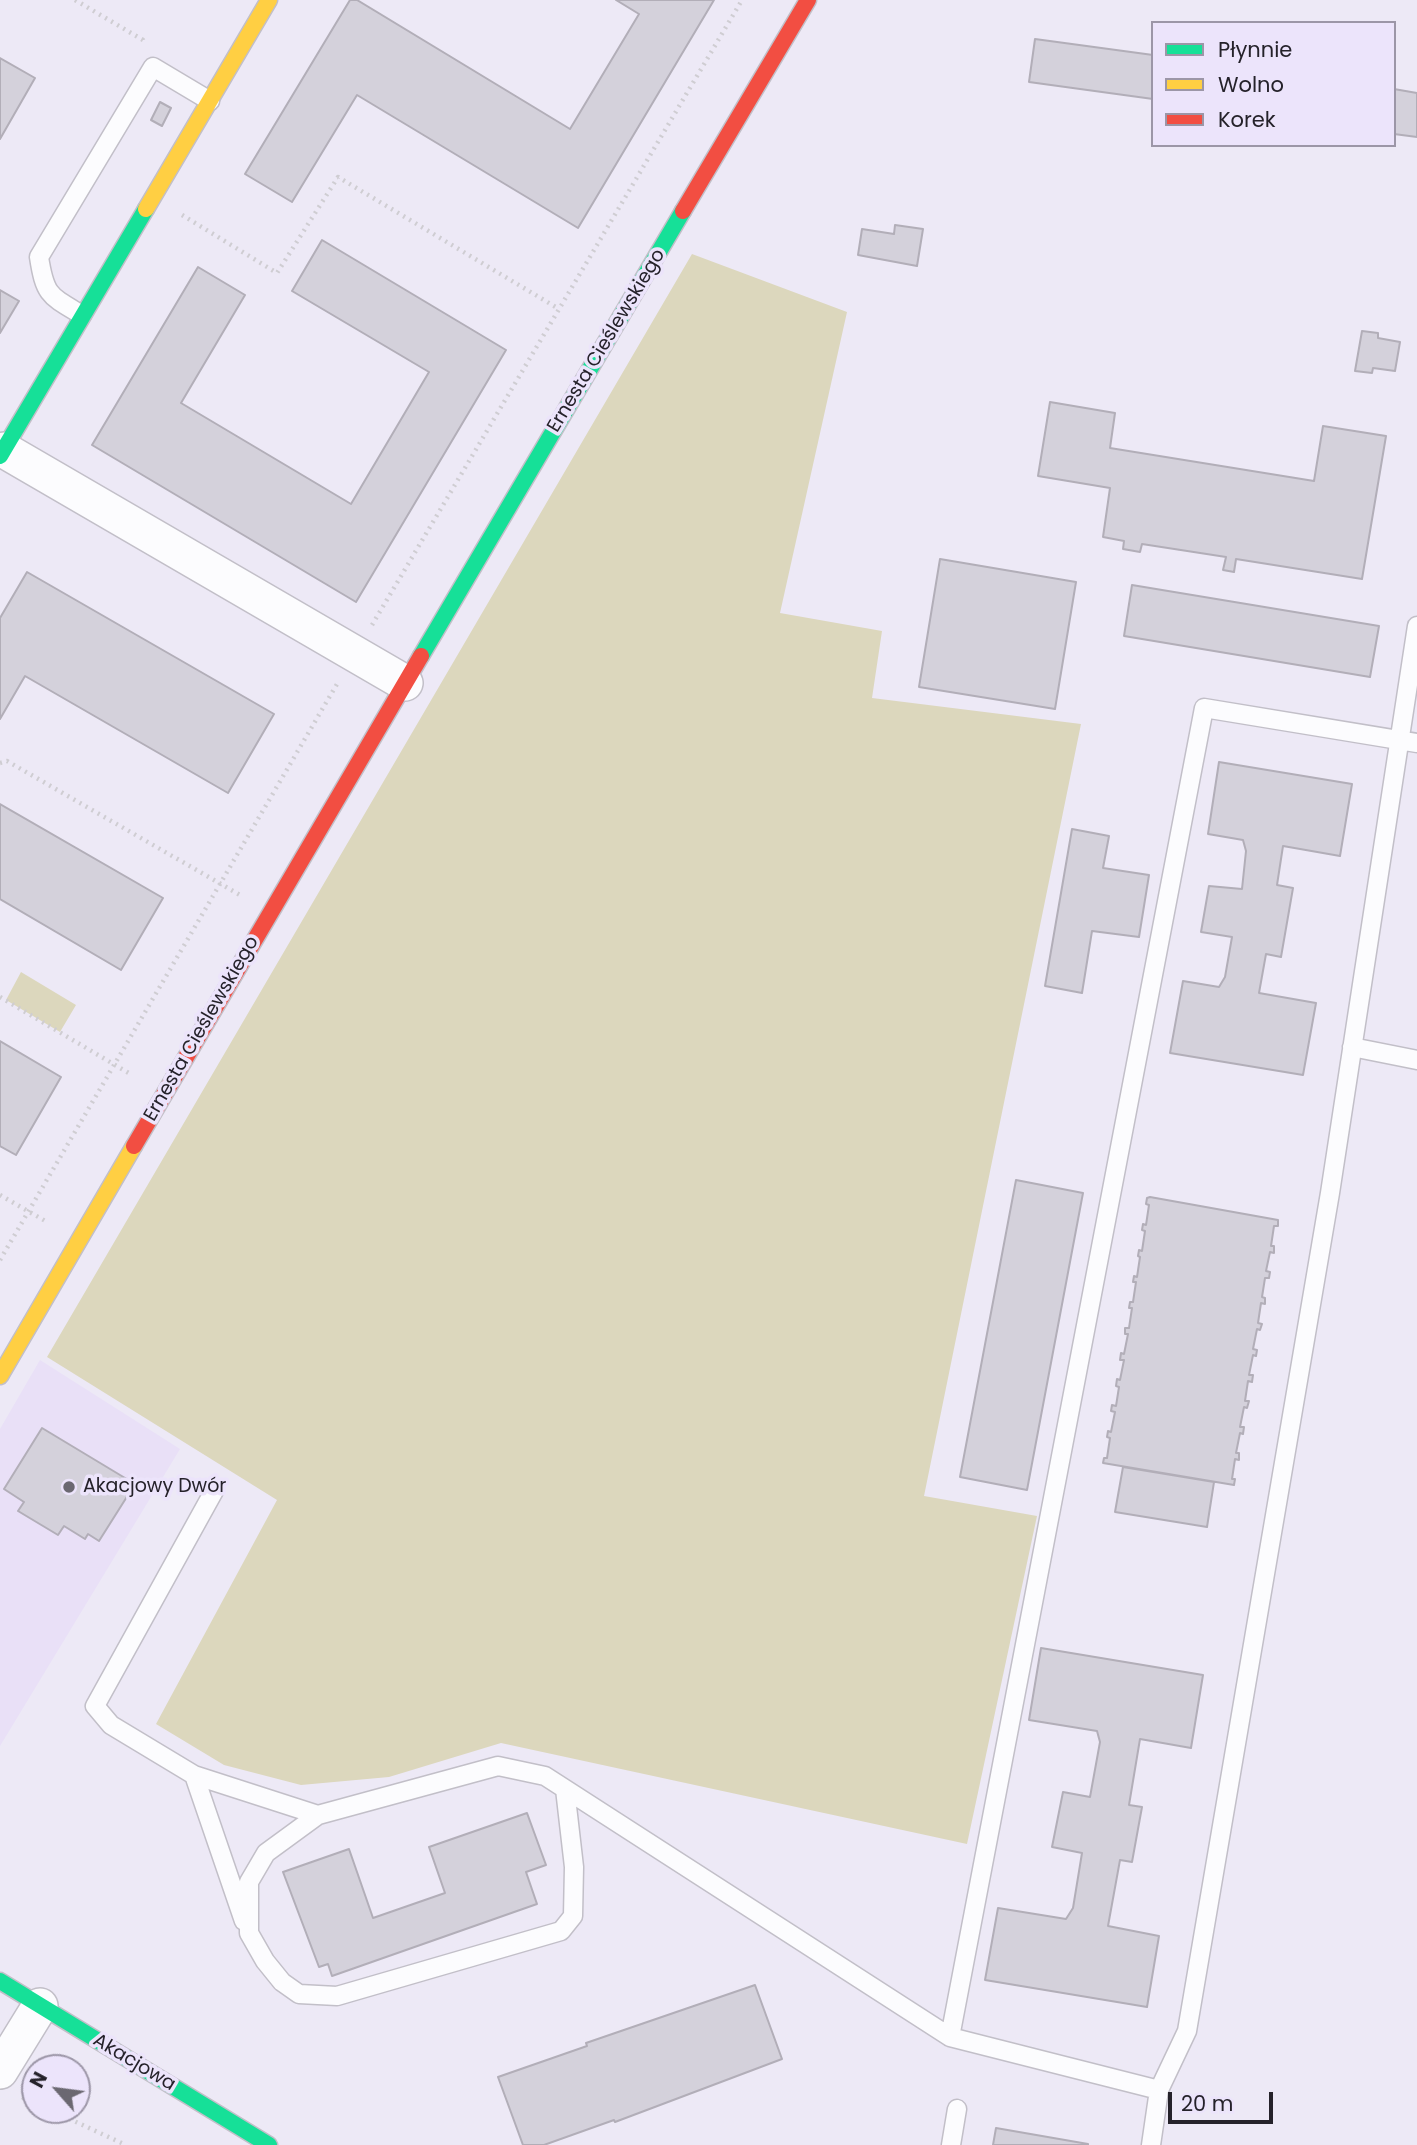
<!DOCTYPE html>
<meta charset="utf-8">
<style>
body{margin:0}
#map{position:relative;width:1417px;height:2145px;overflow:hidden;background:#ede9f6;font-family:Poppins,sans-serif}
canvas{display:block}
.legend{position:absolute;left:1151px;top:21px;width:245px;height:126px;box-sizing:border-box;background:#ece4fb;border:2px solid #9c96a7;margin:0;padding:9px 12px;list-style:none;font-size:21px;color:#25222a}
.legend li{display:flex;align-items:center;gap:14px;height:35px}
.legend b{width:35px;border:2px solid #9c96a7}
.north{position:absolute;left:21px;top:2054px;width:70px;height:70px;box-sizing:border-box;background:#ece4fb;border:2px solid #9c96a7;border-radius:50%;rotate:298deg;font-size:19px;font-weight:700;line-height:28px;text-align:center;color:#25222a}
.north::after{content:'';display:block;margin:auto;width:24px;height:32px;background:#6b6871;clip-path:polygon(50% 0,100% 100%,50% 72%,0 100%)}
.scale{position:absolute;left:1168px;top:2092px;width:105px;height:32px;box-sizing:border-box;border:4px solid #25222a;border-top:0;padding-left:9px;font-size:21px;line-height:24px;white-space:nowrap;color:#25222a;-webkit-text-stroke:5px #ece4fb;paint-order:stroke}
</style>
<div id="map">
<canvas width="1417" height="2145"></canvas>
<ul class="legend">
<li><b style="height:9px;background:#16e098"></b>Płynnie</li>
<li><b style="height:9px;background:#ffcf43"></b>Wolno</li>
<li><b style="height:9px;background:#f24e42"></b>Korek</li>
</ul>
<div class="north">N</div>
<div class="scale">20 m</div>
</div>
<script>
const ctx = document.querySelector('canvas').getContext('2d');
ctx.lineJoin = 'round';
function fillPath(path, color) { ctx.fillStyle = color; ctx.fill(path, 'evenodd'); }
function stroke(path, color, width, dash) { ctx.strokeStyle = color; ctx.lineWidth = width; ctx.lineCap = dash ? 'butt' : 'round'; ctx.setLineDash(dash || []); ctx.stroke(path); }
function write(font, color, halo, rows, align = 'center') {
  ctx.font = font + ' Poppins,sans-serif'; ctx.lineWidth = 7; ctx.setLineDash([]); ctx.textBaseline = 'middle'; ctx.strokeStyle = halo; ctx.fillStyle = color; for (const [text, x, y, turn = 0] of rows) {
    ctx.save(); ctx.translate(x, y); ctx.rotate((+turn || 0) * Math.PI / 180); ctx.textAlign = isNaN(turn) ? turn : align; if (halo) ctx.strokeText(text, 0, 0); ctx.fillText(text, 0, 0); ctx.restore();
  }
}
fillPath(new Path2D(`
 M 40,1360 L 180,1449 L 0,1746 L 0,1429 Z`), '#e9e0f7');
fillPath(new Path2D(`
 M 692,254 L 847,312 L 780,613 L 882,631 L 872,698 L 1081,724 L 924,1496 L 1037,1516 L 967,1844 L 501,1743 L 389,1777 L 301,1785 L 224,1765 L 156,1724 L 277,1500 L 47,1357 Z
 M 21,972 L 76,1005 L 60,1032 L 6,1000 Z`), '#dcd7bd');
const building = new Path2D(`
 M 350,0 L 357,0 L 570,129 L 639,14 L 616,0 L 714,0 L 578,228 L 357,95 L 292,202 L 245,174 Z
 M 1035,39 L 1153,55 L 1153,99 L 1029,82 Z
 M 0,58 L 35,78 L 0,139 Z
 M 1394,89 L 1417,93 L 1417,137 L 1394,134 Z
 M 160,102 L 171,108 L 162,126 L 151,120 Z
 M 895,225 L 923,229 L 917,266 L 858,255 L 862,229 L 894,234 Z
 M 322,240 L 506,350 L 356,602 L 92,445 L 198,267 L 245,295 L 181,403 L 351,504 L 429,372 L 292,291 Z
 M 0,290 L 19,301 L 0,333 Z
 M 1362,331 L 1378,333 L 1378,338 L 1400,342 L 1395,371 L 1373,368 L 1372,373 L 1355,371 Z
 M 1050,402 L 1115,413 L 1110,448 L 1314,481 L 1323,426 L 1386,436 L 1362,579 L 1236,559 L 1234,572 L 1223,570 L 1226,557 L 1142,544 L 1140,552 L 1123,549 L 1124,541 L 1103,537 L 1110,488 L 1038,476 Z
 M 940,559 L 1076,582 L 1055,709 L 919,687 Z
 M 27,572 L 274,714 L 228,793 L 25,676 L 0,719 L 0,618 Z
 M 1132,585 L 1379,626 L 1370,677 L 1124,636 Z
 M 1219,762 L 1352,784 L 1340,856 L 1283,846 L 1277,885 L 1293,888 L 1281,957 L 1266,954 L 1259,993 L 1316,1003 L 1303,1075 L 1170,1053 L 1183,981 L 1219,987 L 1225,977 L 1232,937 L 1201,932 L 1209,886 L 1242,889 L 1246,851 L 1243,840 L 1208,834 Z
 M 0,804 L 163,898 L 121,970 L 0,899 Z
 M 1072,829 L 1109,836 L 1103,868 L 1149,875 L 1139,937 L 1092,931 L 1082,993 L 1045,986 Z
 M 0,1041 L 61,1077 L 16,1155 L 0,1146 Z
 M 1016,1180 L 1083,1193 L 1027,1490 L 960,1477 Z
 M 1150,1197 L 1278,1220 L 1278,1226 L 1274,1226 L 1271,1246 L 1274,1246 L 1274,1253 L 1270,1252 L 1266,1271 L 1270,1272 L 1269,1278 L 1265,1278 L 1262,1297 L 1265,1298 L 1265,1304 L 1261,1303 L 1258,1323 L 1262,1324 L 1260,1330 L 1257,1329 L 1253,1349 L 1257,1350 L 1256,1356 L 1253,1355 L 1249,1375 L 1253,1375 L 1252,1382 L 1248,1381 L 1245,1401 L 1249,1401 L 1247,1408 L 1244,1407 L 1240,1427 L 1244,1427 L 1243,1434 L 1240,1433 L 1236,1453 L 1239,1453 L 1239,1460 L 1235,1459 L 1232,1479 L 1235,1479 L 1234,1485 L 1103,1463 L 1104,1458 L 1107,1458 L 1110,1438 L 1107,1437 L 1108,1431 L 1111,1432 L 1115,1412 L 1111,1411 L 1112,1405 L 1116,1406 L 1119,1387 L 1116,1386 L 1117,1379 L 1120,1380 L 1124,1360 L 1120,1360 L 1121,1353 L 1124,1354 L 1128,1334 L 1125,1334 L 1125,1328 L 1129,1328 L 1132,1308 L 1129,1308 L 1130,1302 L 1133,1302 L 1136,1282 L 1133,1282 L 1134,1276 L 1137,1277 L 1140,1257 L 1138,1256 L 1139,1250 L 1142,1251 L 1145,1231 L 1142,1230 L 1143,1224 L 1146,1225 L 1149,1205 L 1146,1204 L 1147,1198 Z
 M 42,1428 L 135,1484 L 99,1541 L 88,1534 L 85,1539 L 64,1526 L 58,1535 L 18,1511 L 24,1502 L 4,1489 Z
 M 1123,1467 L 1214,1482 L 1207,1527 L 1115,1512 Z
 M 1041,1648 L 1203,1675 L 1191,1748 L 1140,1739 L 1129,1805 L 1142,1807 L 1132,1862 L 1120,1860 L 1108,1926 L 1159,1936 L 1147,2007 L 985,1980 L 998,1908 L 1066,1919 L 1073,1908 L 1082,1853 L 1052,1847 L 1063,1792 L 1090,1797 L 1100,1742 L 1097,1731 L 1029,1720 Z
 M 527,1813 L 546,1865 L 526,1872 L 537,1904 L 332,1976 L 328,1964 L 319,1967 L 283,1872 L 349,1849 L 373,1918 L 445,1893 L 429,1847 Z
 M 755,1985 L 782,2059 L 615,2122 L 614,2120 L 544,2145 L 523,2145 L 498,2077 L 587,2046 L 586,2043 Z
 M 996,2128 L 1088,2144 L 1088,2145 L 993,2145 Z`);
fillPath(building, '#d4d1db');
stroke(building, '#b2aeb8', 2);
const lane = new Path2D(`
 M 82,315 C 50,296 45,296 39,257 L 153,67 L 210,101
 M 1352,1047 L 1417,1060
 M 214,1491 L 95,1706 L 111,1725 L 194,1775 L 318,1815 L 498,1766 L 545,1776 L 950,2037 L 1159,2090
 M 194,1775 L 244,1921
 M 318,1815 L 266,1853 L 249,1882 L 249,1933 L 265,1961 L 282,1982 L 299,1994 L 337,1996 L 561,1931 L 573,1916 L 574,1867 L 565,1789
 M 950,2037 L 1204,708 L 1417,743
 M 951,2145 L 957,2109
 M 1151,2145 L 1159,2090 L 1187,2031 L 1330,1193 L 1417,626`);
const street = new Path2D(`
 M 4,450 L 405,683
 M 0,2071 L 40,2006`);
const fast = new Path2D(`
 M 0,456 L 146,209
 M 421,656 L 683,211
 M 0,1981 L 269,2145`);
const slow = new Path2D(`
 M 146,209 L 269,0
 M 0,1376 L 134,1146`);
const jam = new Path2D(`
 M 683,211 L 808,0
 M 134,1146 L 421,656`);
stroke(lane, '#c2bfc8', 21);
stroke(street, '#c2bfc8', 38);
stroke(fast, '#c2bfc8', 19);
stroke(slow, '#c2bfc8', 19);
stroke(jam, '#c2bfc8', 19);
stroke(new Path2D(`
 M 75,0 L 143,40 L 144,43
 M 182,215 L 277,273 L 338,177 L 559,309
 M 372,625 L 742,0
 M 0,763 L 7,761 L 240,895
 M 0,997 L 132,1075
 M 0,1195 L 47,1222
 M 0,1260 L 337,684
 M 22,2097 L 35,2103
 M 50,2110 L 126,2145`), '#cfcdd2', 4.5, [2, 5]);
stroke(lane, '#fcfcfe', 18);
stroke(street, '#fcfcfe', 35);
stroke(fast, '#16e098', 16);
stroke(slow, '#ffcf43', 16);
stroke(jam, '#f24e42', 16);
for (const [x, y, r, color] of [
 [69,1487,7,"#6b6871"]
]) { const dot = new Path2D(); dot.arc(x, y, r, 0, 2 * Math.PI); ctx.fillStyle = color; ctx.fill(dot); stroke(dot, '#ece4fb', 2.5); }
write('19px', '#25222a', '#ece4fb', [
 ["Ernesta Cieślewskiego",607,341,-59],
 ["Ernesta Cieślewskiego",202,1029,-60],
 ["Akacjowa",134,2063,31]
]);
write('19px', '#25222a', '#ece4fb', [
 ["Akacjowy Dwór",83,1487]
], 'left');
</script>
